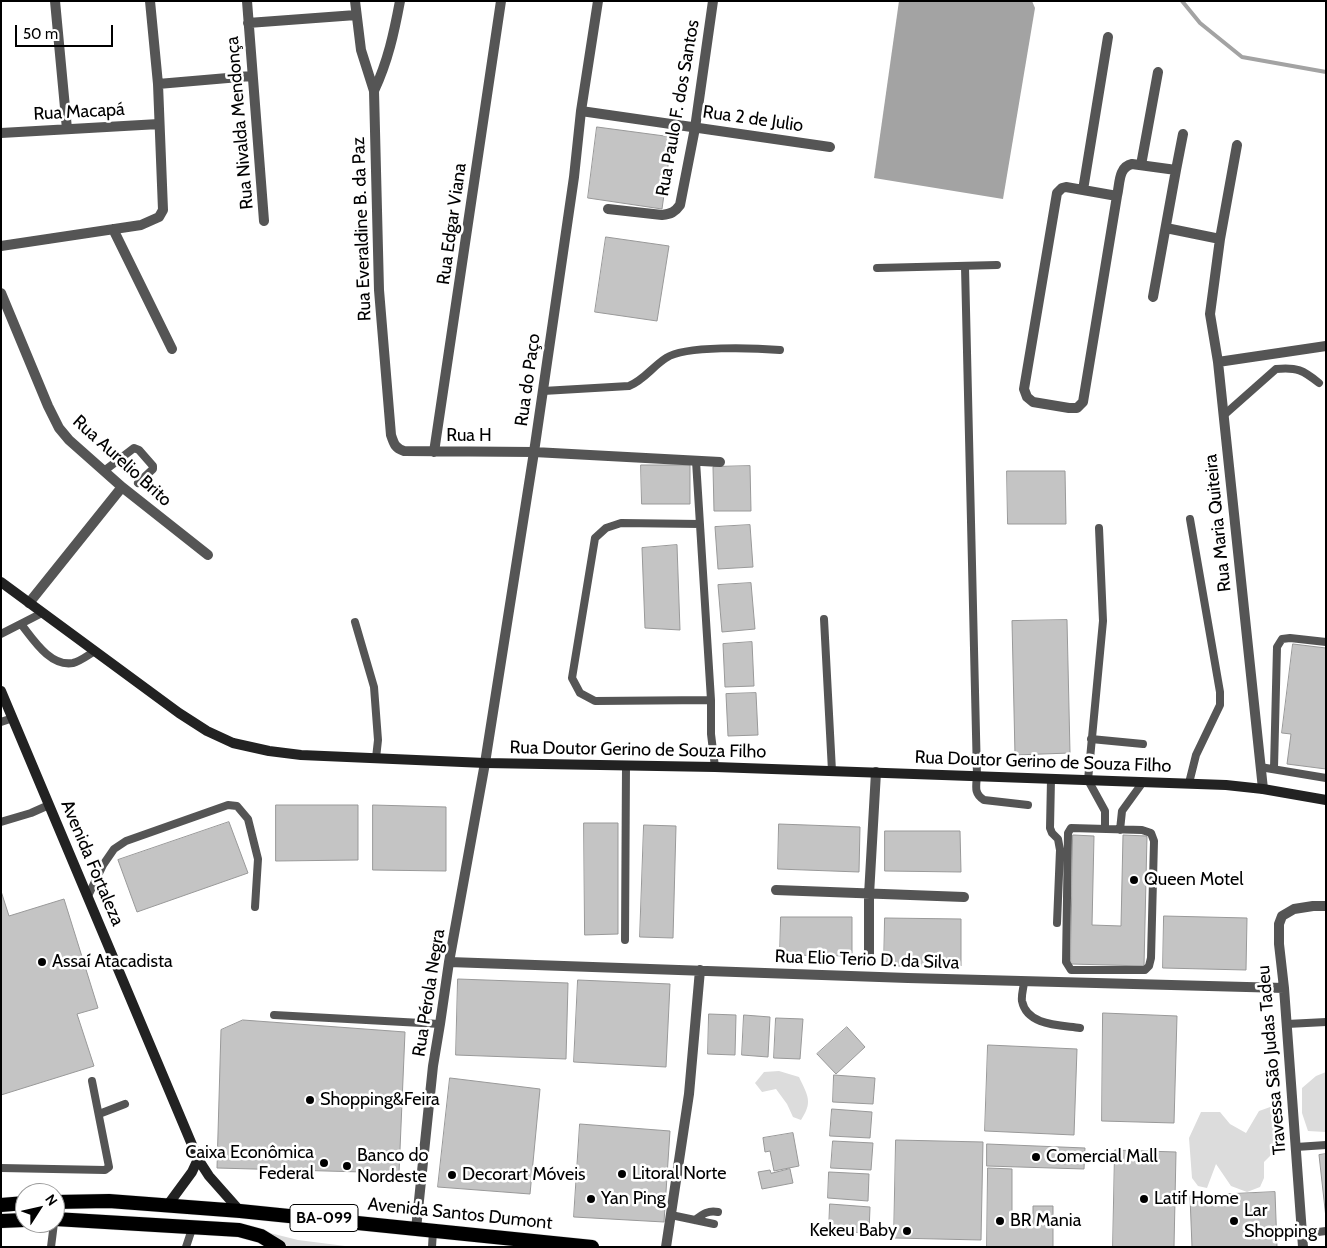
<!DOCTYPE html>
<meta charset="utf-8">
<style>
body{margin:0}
#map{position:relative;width:1327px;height:1248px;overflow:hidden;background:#fff;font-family:Cabin,sans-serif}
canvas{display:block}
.frame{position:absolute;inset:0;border:2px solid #000;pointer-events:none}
.north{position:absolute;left:15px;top:1183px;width:50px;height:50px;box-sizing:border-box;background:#fff;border:1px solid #999;border-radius:50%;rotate:55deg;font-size:14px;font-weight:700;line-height:20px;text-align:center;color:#000}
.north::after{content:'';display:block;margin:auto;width:18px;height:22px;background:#000;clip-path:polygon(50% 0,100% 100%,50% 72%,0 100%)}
.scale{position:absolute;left:15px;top:25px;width:98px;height:22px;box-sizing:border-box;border:2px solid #000;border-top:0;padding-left:6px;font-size:15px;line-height:18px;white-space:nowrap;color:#000;-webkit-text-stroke:4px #fff;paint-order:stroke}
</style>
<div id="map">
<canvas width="1327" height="1248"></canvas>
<div class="frame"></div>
<div class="north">N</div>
<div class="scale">50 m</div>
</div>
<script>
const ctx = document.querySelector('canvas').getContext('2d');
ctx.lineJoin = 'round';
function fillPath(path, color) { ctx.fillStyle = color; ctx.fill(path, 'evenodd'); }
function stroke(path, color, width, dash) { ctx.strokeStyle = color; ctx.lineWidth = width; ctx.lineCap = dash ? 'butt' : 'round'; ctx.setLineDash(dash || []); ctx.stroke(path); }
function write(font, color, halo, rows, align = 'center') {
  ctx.font = font + ' Cabin,sans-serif'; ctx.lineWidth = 5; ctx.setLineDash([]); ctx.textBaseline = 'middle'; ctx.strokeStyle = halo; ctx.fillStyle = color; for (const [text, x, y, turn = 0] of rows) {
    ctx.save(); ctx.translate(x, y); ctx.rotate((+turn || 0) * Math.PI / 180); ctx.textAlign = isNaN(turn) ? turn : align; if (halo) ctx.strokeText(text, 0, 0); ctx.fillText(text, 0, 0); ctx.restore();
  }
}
fillPath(new Path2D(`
 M 779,1071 L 799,1077 C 808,1096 813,1102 801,1120 L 793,1117 L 787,1104 L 776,1089 L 762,1092 L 755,1083 L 764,1072 Z
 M 1326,1072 L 1326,1132 L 1308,1131 L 1302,1113 L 1302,1088 L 1316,1076 Z
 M 1273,1106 L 1279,1116 L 1280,1146 L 1264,1162 L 1264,1178 L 1260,1187 L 1247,1192 L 1231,1186 L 1216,1164 L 1207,1188 L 1198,1186 L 1192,1178 L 1189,1138 L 1201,1112 L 1220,1112 L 1230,1124 L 1246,1133 L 1259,1111 Z
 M 262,1231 L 298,1240 L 353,1247 L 289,1247 Z`), '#dcdcdc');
fillPath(new Path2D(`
 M 899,1 L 1032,1 L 1035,8 L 1003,199 L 874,178 Z`), '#a3a3a3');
stroke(new Path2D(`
 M 1182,1 L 1200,23 L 1242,57 L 1326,72`), '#a3a3a3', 4);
const building = new Path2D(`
 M 597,127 L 672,137 L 662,209 L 588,198 Z
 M 606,237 L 669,246 L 657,321 L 595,312 Z
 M 641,465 L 690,465 L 690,504 L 642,504 Z
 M 750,466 L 751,511 L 714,511 L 713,467 Z
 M 1007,471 L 1065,471 L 1066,524 L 1008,524 Z
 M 750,525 L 753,567 L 718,569 L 715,527 Z
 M 677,545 L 680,630 L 645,628 L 642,548 Z
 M 751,583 L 755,629 L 722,632 L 718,585 Z
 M 1067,620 L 1070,753 L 1015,755 L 1012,621 Z
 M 752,642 L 754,686 L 725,687 L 723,644 Z
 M 1293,644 L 1326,648 L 1326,769 L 1287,764 L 1291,734 L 1282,733 Z
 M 756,693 L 758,735 L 728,736 L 726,694 Z
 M 276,805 L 358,805 L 358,860 L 276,861 Z
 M 373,805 L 446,807 L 446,871 L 373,870 Z
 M 229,822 L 248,873 L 137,912 L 118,860 Z
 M 584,823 L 618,823 L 618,934 L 585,935 Z
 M 779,824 L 860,827 L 859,872 L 778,869 Z
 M 644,825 L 676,826 L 673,938 L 640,937 Z
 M 885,831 L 960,831 L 961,872 L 885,871 Z
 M 1073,835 L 1094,836 L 1092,925 L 1121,926 L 1123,835 L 1147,836 L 1144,966 L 1071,964 Z
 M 1,891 L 9,916 L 64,899 L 98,1008 L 77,1014 L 94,1066 L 1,1095 Z
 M 1164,916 L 1247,918 L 1246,970 L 1163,968 Z
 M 781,917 L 852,917 L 852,956 L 780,955 Z
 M 885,918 L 961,919 L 961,966 L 884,966 Z
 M 458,979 L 568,983 L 566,1059 L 456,1055 Z
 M 578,980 L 670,984 L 666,1067 L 574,1062 Z
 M 1103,1013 L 1177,1016 L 1174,1123 L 1102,1121 Z
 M 709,1014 L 736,1015 L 735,1055 L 708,1054 Z
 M 744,1015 L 770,1017 L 768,1057 L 742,1055 Z
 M 776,1018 L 803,1019 L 800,1059 L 774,1058 Z
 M 243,1020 L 405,1032 L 399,1173 L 217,1168 L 221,1030 Z
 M 847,1027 L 865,1047 L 836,1074 L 817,1054 Z
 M 988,1045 L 1077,1049 L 1074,1135 L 985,1131 Z
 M 834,1075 L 875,1078 L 873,1104 L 833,1102 Z
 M 450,1078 L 540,1089 L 530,1194 L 438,1187 Z
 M 832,1109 L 872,1112 L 870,1138 L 830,1136 Z
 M 580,1124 L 670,1131 L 664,1222 L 574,1217 Z
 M 793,1133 L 799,1166 L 774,1171 L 770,1151 L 765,1152 L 763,1138 Z
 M 896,1140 L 983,1142 L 981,1240 L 894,1238 Z
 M 833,1141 L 873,1143 L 871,1170 L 831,1168 Z
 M 987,1144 L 1085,1148 L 1084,1169 L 987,1166 Z
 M 1115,1150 L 1176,1152 L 1174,1247 L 1113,1247 Z
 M 1326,1154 L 1326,1218 L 1319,1155 Z
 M 988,1168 L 1012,1169 L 1012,1226 L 1033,1226 L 1033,1206 L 1053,1206 L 1053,1247 L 987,1247 Z
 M 790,1169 L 793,1183 L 762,1189 L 758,1172 L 770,1170 L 771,1173 Z
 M 829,1172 L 869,1174 L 868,1201 L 828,1198 Z
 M 1275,1192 L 1277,1247 L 1192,1247 L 1190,1196 Z
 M 830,1204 L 870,1207 L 869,1233 L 829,1231 Z`);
fillPath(building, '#c4c4c4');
stroke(building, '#999', 1);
const trunk = new Path2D(`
 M 55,1202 L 109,1201 L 240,1211 L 592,1247
 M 1,1205 L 25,1203
 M 55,1219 L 239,1230 L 261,1236 L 279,1247
 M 1,1221 L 25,1220`);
stroke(trunk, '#dbdbdb', 15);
stroke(new Path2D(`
 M 965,267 L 977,776 C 976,787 974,794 984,800 L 1028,805
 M 877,268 L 997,265
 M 543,391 L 629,386 C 644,380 652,367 666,358 C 685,345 756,348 780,350
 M 1224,415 L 1276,369 C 1297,367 1303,370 1319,383
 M 696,461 L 711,700 L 711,734 L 715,767
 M 104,471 L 134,448 L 139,450 L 153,466 L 153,469 L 138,483
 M 700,524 L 621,523 L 606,528 L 595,538 L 572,678 L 580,693 L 595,701 L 711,700
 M 1099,528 L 1103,621 L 1088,780 L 1105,811 L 1105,829
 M 824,619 L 832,771
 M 355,622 L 374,687 L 378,740 L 376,758
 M 21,624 C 33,639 50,667 73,663 C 81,661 88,655 95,651
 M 1,634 L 42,613
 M 1,722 L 13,718
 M 1091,739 L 1143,744
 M 1260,767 L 1326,778
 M 1274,768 L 1277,647 L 1282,639 L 1290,638 L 1326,642
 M 1051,779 L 1050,828 L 1052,833 L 1058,839 L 1060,850 L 1057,923
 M 1189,783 L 1196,755 L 1220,705 L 1220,692 L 1190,519
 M 1,822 L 31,813 L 49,805
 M 1071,828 L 1142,830 L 1151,833 L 1154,841 L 1151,958 L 1149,966 L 1145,970 L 1071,970 L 1066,962 L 1068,833 Z
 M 1120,830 L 1122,811 L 1143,782
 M 88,896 L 103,865 L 114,849 L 126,841 L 228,805 L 237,806 L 248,819 L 258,859 L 255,907
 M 625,940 L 626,766
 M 1024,981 C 1024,987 1021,995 1022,1001 C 1027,1026 1060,1025 1080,1028
 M 274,1015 L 440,1024
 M 1287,1024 L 1326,1022
 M 99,1114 L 125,1104
 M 1296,1147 L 1326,1145
 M 1,1168 L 105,1170 L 109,1167 L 92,1081
 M 671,1215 L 714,1224
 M 695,1220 C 703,1214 708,1210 718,1212
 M 1302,1234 L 1326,1231
 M 51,1247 L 54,1223
 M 186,1247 L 193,1226
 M 432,1247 L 433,1231`), '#555', 8);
stroke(new Path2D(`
 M 55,1 L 67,129
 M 247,1 L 264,221
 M 355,1 L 361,50 L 374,91 L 379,290 L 391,435 C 394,444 395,448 404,451 L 534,452 L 720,462
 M 248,23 L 356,15
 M 158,84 L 251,76
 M 374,91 C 388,61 394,33 400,1
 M 581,111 L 830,147
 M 1,133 L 159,124
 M 1141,165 L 1158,72
 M 1176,170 L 1183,134
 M 1083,190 L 1108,37
 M 1117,196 L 1083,402 L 1077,408 L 1069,408 L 1033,402 L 1027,397 L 1024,389 L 1057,193 L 1062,188 L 1066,187 L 1117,196 C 1120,184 1118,167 1132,164 L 1176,170 L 1153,297
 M 608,209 L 662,215 C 671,214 675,212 680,205 L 695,128 L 713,1
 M 1166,228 L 1220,239
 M 113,229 L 172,349
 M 1,246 L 141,225 L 159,217 L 163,210 L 158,84 L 150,1
 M 1,293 L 48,406 L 59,428 L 69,440 L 122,487 L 208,555
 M 1218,362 L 1210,314 L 1220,239 L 1237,145
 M 434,452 L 501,1
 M 29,603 L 122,487
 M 1263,789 L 1218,362 L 1326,346
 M 776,890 L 964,897
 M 869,958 L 869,895 L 876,772
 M 449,962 L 908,978 L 1284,988
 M 416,1229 L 433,1066 L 440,1024 L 449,962 L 485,763 L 534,452 L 574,177 L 581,111 L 598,1
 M 666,1247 L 689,1094 L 700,970
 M 1303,1247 L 1284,988 L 1279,944 L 1279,924 L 1282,916 L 1294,909 L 1313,906 L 1326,906`), '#555', 10);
stroke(new Path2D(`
 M 1,582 L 179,713 L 207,731 L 233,743 L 269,751 L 301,755 L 485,763 L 715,767 L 1226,785 L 1263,789 L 1326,800
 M 1,691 L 198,1159 L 209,1176 L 240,1211
 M 167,1206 L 192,1172 L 198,1159`), '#222', 10);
stroke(trunk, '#000', 14);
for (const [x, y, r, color] of [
 [1134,880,5,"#000"],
 [42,962,5,"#000"],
 [310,1100,5,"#000"],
 [1036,1157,5,"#000"],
 [324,1163,5,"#000"],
 [347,1166,5,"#000"],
 [622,1174,5,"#000"],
 [452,1175,5,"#000"],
 [591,1199,5,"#000"],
 [1144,1199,5,"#000"],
 [1000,1221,5,"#000"],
 [1234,1221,5,"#000"],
 [907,1231,5,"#000"]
]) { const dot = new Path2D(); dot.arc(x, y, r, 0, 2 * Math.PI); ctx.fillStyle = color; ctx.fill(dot); stroke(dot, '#fff', 2); }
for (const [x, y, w] of [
 [324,1218,68]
]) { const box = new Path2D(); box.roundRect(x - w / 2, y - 13.5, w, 27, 4); ctx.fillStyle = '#fff'; ctx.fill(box); stroke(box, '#000', 1); }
write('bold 16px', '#000', null, [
 ["BA-099",324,1218]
]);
write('18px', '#000', '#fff', [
 ["Rua Paulo F. dos Santos",678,108,-80],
 ["Rua Macapá",79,112,-3],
 ["Rua 2 de Julio",753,119,8],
 ["Rua Nivalda Mendonça",240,123,-95],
 ["Rua Edgar Viana",452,224,-82],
 ["Rua Everaldine B. da Paz",362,229,-92],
 ["Rua do Paço",528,380,-82],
 ["Rua H",469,436],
 ["Rua Aurelio Brito",122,461,42],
 ["Rua Maria Quiteira",1218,523,-96],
 ["Rua Doutor Gerino de Souza Filho",638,750,1],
 ["Rua Doutor Gerino de Souza Filho",1043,762,2],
 ["Avenida Fortaleza",92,863,67],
 ["Rua Elio Terio D. da Silva",867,960,2],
 ["Rua Pérola Negra",429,993,-81],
 ["Travessa São Judas Tadeu",1272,1060,-95],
 ["Avenida Santos Dumont",460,1214,6]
]);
write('18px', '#000', '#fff', [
 ["Queen Motel",1144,880],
 ["Assaí Atacadista",52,962],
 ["Shopping&Feira",320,1100],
 ["Caixa Econômica",314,1153,"right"],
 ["Federal",314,1174,"right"],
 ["Banco do",357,1156],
 ["Nordeste",357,1177],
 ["Comercial Mall",1046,1157],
 ["Litoral Norte",632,1174],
 ["Decorart Móveis",462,1175],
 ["Yan Ping",601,1199],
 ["Latif Home",1154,1199],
 ["Lar",1244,1211],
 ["Shopping",1244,1232],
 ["BR Mania",1010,1221],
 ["Kekeu Baby",897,1231,"right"]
], 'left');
</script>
